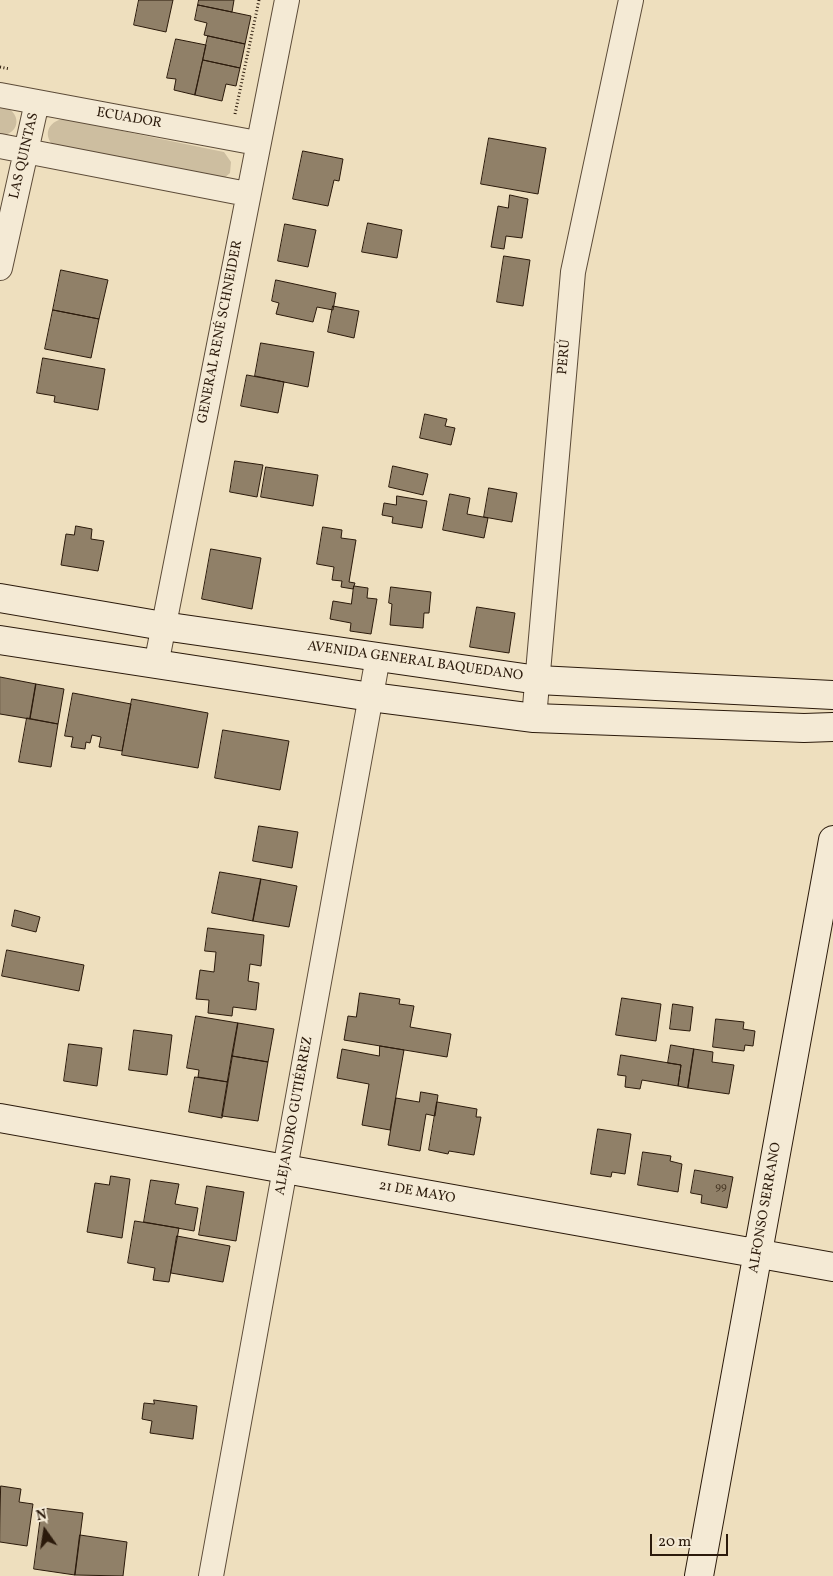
<!DOCTYPE html>
<meta charset="utf-8">
<style>
body{margin:0}
#map{position:relative;width:833px;height:1576px;overflow:hidden;background:#eedfbe;font-family:Vollkorn,serif}
canvas{display:block}
.north{position:absolute;left:20px;top:1506px;width:50px;height:50px;-webkit-text-stroke:4px #f4ead5;paint-order:stroke;rotate:347deg;font-size:14px;font-weight:700;line-height:20px;text-align:center;color:#2b1a0b}
.north::after{content:'';display:block;margin:auto;width:18px;height:22px;background:#2b1a0b;clip-path:polygon(50% 0,100% 100%,50% 72%,0 100%)}
.scale{position:absolute;left:650px;top:1534px;width:78px;height:22px;box-sizing:border-box;border:2px solid #2b1a0b;border-top:0;padding-left:6px;font-size:15px;line-height:18px;white-space:nowrap;color:#2b1a0b;-webkit-text-stroke:4px #f4ead5;paint-order:stroke}
</style>
<div id="map">
<canvas width="833" height="1576"></canvas>
<div class="north">N</div>
<div class="scale">20 m</div>
</div>
<script>
const ctx = document.querySelector('canvas').getContext('2d');
ctx.lineJoin = 'round';
function fillPath(path, color) { ctx.fillStyle = color; ctx.fill(path, 'evenodd'); }
function stroke(path, color, width, dash) { ctx.strokeStyle = color; ctx.lineWidth = width; ctx.lineCap = dash ? 'butt' : 'round'; ctx.setLineDash(dash || []); ctx.stroke(path); }
function write(font, color, halo, rows, align = 'center') {
  ctx.font = font + ' Vollkorn,serif'; ctx.lineWidth = 4; ctx.setLineDash([]); ctx.textBaseline = 'middle'; ctx.strokeStyle = halo; ctx.fillStyle = color; for (const [text, x, y, turn = 0] of rows) {
    ctx.save(); ctx.translate(x, y); ctx.rotate((+turn || 0) * Math.PI / 180); ctx.textAlign = isNaN(turn) ? turn : align; if (halo) ctx.strokeText(text, 0, 0); ctx.fillText(text, 0, 0); ctx.restore();
  }
}
fillPath(new Path2D(`
 M 0,105 C 22,110 22,134 0,136 Z
 M 64,119 L 224,152 L 231,162 L 230,173 L 222,180 L 56,148 C 42,137 47,121 64,119 Z`), '#cdbea0');
const building = new Path2D(`
 M 139,0 L 173,0 L 166,32 L 134,25 Z
 M 199,0 L 234,0 L 232,12 L 198,5 Z
 M 198,5 L 251,16 L 245,44 L 204,35 L 207,23 L 195,20 Z
 M 208,36 L 245,44 L 240,68 L 203,60 Z
 M 176,39 L 206,45 L 195,95 L 174,90 L 176,79 L 167,78 Z
 M 203,60 L 240,68 L 236,86 L 226,84 L 222,101 L 195,95 Z
 M 489,138 L 546,148 L 538,194 L 481,184 Z
 M 303,151 L 343,159 L 339,181 L 334,180 L 328,206 L 293,199 Z
 M 510,195 L 528,199 L 522,238 L 506,236 L 504,249 L 491,247 L 498,206 L 508,208 Z
 M 368,223 L 402,230 L 397,258 L 362,252 Z
 M 285,224 L 316,230 L 308,267 L 278,261 Z
 M 504,256 L 530,260 L 523,306 L 497,302 Z
 M 61,270 L 108,280 L 99,319 L 53,310 Z
 M 276,280 L 336,293 L 333,310 L 317,307 L 313,322 L 276,314 L 279,303 L 272,301 Z
 M 333,306 L 359,311 L 354,338 L 328,332 Z
 M 53,310 L 99,319 L 91,358 L 45,349 Z
 M 261,343 L 314,352 L 308,387 L 255,376 Z
 M 43,358 L 105,369 L 98,410 L 54,402 L 55,396 L 37,393 Z
 M 247,375 L 284,382 L 278,413 L 241,406 Z
 M 425,414 L 447,419 L 445,426 L 455,428 L 451,445 L 420,438 Z
 M 235,461 L 263,465 L 257,497 L 230,492 Z
 M 393,466 L 428,474 L 423,495 L 389,487 Z
 M 266,467 L 318,475 L 313,506 L 261,497 Z
 M 489,488 L 517,493 L 512,522 L 484,517 Z
 M 450,494 L 470,498 L 467,514 L 488,518 L 484,538 L 443,530 Z
 M 397,496 L 427,501 L 422,528 L 392,523 L 393,517 L 382,515 L 384,503 L 396,505 Z
 M 76,526 L 92,529 L 91,539 L 104,541 L 98,571 L 61,565 L 66,534 L 74,535 Z
 M 323,527 L 342,530 L 341,538 L 356,540 L 349,582 L 355,583 L 353,589 L 341,587 L 342,581 L 332,580 L 334,567 L 317,564 Z
 M 211,549 L 261,558 L 252,609 L 202,599 Z
 M 354,586 L 368,588 L 367,598 L 377,599 L 371,634 L 350,631 L 351,623 L 330,619 L 333,601 L 351,604 Z
 M 391,587 L 431,592 L 429,613 L 424,613 L 423,628 L 390,625 L 392,604 L 389,603 Z
 M 477,607 L 515,613 L 509,653 L 470,647 Z
 M 0,677 L 36,684 L 30,719 L 0,714 Z
 M 36,684 L 64,689 L 58,724 L 30,719 Z
 M 73,693 L 131,704 L 122,751 L 99,747 L 101,737 L 92,735 L 90,743 L 86,742 L 85,749 L 71,747 L 73,737 L 65,736 Z
 M 132,699 L 208,713 L 198,768 L 122,755 Z
 M 27,718 L 58,724 L 51,767 L 19,762 Z
 M 223,730 L 289,741 L 280,790 L 215,778 Z
 M 259,826 L 298,832 L 292,868 L 253,861 Z
 M 220,872 L 261,879 L 253,921 L 212,913 Z
 M 261,879 L 297,886 L 289,927 L 253,921 Z
 M 15,910 L 40,917 L 36,932 L 12,926 Z
 M 208,928 L 264,935 L 261,966 L 250,964 L 248,981 L 259,983 L 256,1010 L 233,1007 L 232,1016 L 208,1013 L 209,1000 L 196,999 L 200,970 L 214,972 L 216,952 L 205,951 Z
 M 7,950 L 84,965 L 79,991 L 2,976 Z
 M 360,993 L 400,999 L 399,1004 L 414,1006 L 410,1027 L 451,1034 L 447,1057 L 344,1040 L 348,1016 L 356,1017 Z
 M 622,998 L 661,1004 L 656,1041 L 616,1035 Z
 M 673,1004 L 693,1007 L 690,1031 L 670,1029 Z
 M 196,1016 L 238,1023 L 228,1082 L 198,1077 L 199,1070 L 187,1068 Z
 M 716,1019 L 744,1022 L 743,1029 L 755,1031 L 753,1046 L 745,1045 L 744,1051 L 713,1047 Z
 M 238,1023 L 274,1029 L 268,1062 L 232,1056 Z
 M 134,1030 L 172,1035 L 167,1075 L 129,1070 Z
 M 69,1044 L 102,1048 L 97,1086 L 64,1081 Z
 M 671,1045 L 694,1049 L 688,1088 L 678,1086 L 681,1065 L 668,1063 Z
 M 380,1046 L 404,1050 L 390,1130 L 362,1125 L 369,1084 L 337,1078 L 342,1049 L 379,1056 Z
 M 694,1049 L 713,1052 L 712,1062 L 734,1065 L 729,1094 L 688,1088 Z
 M 621,1055 L 681,1065 L 678,1086 L 642,1080 L 640,1089 L 625,1087 L 626,1076 L 618,1075 Z
 M 232,1056 L 268,1062 L 258,1121 L 222,1116 Z
 M 195,1077 L 228,1082 L 222,1118 L 189,1112 Z
 M 421,1092 L 438,1095 L 435,1116 L 426,1114 L 420,1151 L 388,1145 L 396,1098 L 419,1102 Z
 M 437,1102 L 477,1109 L 476,1117 L 481,1117 L 474,1155 L 449,1151 L 448,1154 L 429,1150 Z
 M 598,1129 L 631,1134 L 625,1174 L 612,1172 L 611,1177 L 591,1174 Z
 M 643,1152 L 671,1156 L 670,1161 L 682,1164 L 678,1192 L 638,1185 Z
 M 695,1170 L 733,1177 L 727,1208 L 701,1203 L 702,1195 L 691,1193 Z
 M 111,1176 L 130,1179 L 122,1238 L 87,1232 L 95,1183 L 109,1185 Z
 M 151,1180 L 179,1184 L 175,1204 L 198,1208 L 194,1231 L 144,1222 Z
 M 207,1186 L 244,1192 L 236,1241 L 199,1235 Z
 M 135,1221 L 179,1228 L 169,1282 L 153,1280 L 155,1268 L 128,1263 Z
 M 177,1236 L 230,1246 L 223,1282 L 171,1273 Z
 M 154,1400 L 197,1406 L 193,1439 L 150,1433 L 152,1421 L 142,1419 L 144,1403 L 154,1404 Z
 M 1,1486 L 21,1489 L 19,1502 L 33,1504 L 27,1546 L 0,1542 Z
 M 42,1508 L 83,1513 L 75,1575 L 34,1569 Z
 M 80,1535 L 127,1542 L 123,1576 L 75,1575 Z`);
fillPath(building, '#908068');
stroke(building, '#2b1a0b', 1);
const street = new Path2D(`
 M 0,95 L 257,143
 M 0,146 L 247,194
 M 0,268 L 37,102
 M 156,665 L 287,0
 M 534,718 L 573,272 L 631,0
 M 211,1576 L 378,657`);
const secondary = new Path2D(`
 M 0,598 L 163,626 L 538,680 L 833,695
 M 0,640 L 371,697 L 534,718 L 804,728 L 833,727
 M 0,1118 L 833,1267
 M 699,1576 L 833,840`);
stroke(street, '#5c4b38', 26);
stroke(secondary, '#2b1a0b', 30);
stroke(new Path2D(`
 M 0,67 L 10,69
 M 235,114 L 259,0`), '#2b1a0b', 3, [1, 2.5]);
stroke(street, '#f4ead5', 24);
stroke(secondary, '#f4ead5', 28);
write('11px', '#443422', null, [
 ["99",721,1188]
]);
write('14px', '#2b1a0b', '#f4ead5', [
 ["ECUADOR",129,119,10],
 ["LAS QUINTAS",25,156,-77],
 ["GENERAL RENÉ SCHNEIDER",221,332,-79],
 ["PERÚ",565,357,-85],
 ["AVENIDA GENERAL BAQUEDANO",415,662,8],
 ["ALEJANDRO GUTIÉRREZ",295,1116,-80],
 ["21 DE MAYO",417,1193,10],
 ["ALFONSO SERRANO",766,1208,-80]
]);
</script>
